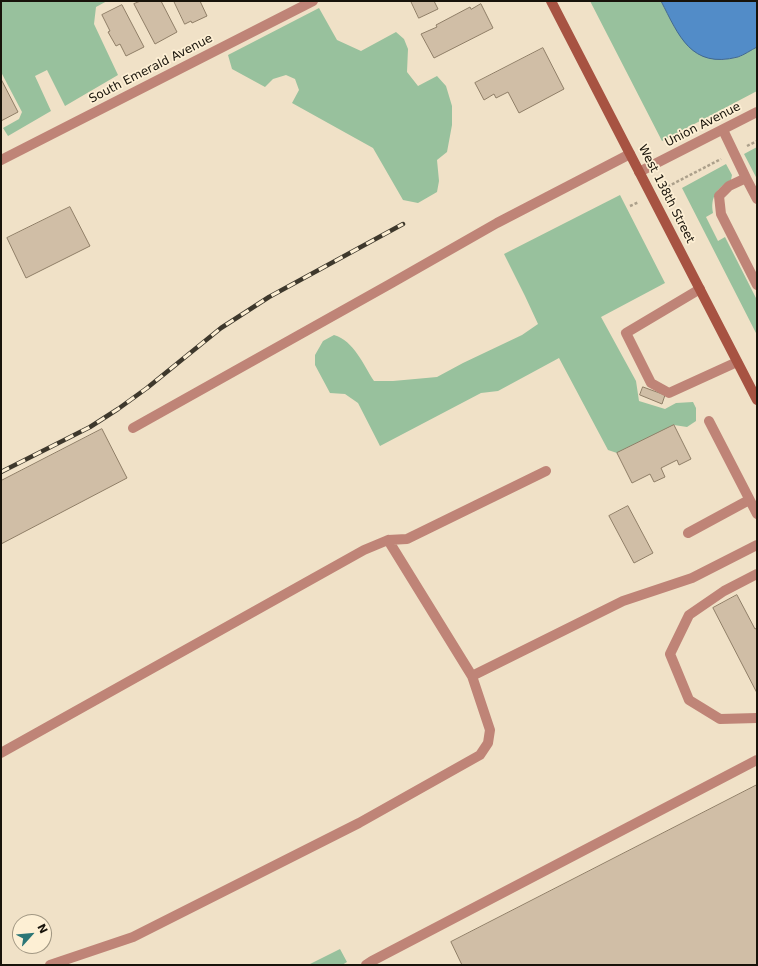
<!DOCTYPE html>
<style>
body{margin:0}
#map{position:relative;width:758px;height:966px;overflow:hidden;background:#f0e1c7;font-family:"DejaVu Sans",sans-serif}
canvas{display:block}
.frame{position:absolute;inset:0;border:2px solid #18130a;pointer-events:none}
.north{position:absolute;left:12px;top:914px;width:40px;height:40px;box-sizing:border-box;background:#fdefd4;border:1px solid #a19783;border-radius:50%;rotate:63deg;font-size:11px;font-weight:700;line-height:16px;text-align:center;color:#18130a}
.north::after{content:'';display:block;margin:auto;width:14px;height:18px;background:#2c7676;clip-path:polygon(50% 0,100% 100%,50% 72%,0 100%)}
</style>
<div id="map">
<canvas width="758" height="966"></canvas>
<div class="frame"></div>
<div class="north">N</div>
</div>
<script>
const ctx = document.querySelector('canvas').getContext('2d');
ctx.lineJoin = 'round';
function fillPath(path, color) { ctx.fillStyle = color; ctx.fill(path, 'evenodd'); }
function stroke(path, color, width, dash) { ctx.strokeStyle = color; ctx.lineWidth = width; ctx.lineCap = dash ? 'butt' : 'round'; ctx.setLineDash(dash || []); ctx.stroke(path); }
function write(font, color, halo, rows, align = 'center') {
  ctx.font = font + ' "DejaVu Sans",sans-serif'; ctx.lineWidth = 3.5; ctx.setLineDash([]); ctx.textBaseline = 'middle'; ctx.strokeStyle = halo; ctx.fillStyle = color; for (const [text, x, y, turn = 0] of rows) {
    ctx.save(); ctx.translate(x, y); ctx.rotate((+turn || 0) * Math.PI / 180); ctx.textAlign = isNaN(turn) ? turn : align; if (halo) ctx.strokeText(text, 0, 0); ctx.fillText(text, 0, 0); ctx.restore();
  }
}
fillPath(new Path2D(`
 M 1,1 L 107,1 L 96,7 L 94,24 L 118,75 L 65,106 L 47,70 L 35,76 L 51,111 L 8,136 L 3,128 L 19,119 L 22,112 L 1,72 Z
 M 590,1 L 661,1 L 675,28 L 721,60 L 739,57 L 757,47 L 757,91 L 662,141 Z
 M 319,8 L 337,40 L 361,51 L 396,32 L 404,39 L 408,49 L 407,72 L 418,86 L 437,76 L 446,86 L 452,106 L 452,125 L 447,152 L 437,160 L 439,181 L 437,192 L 418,203 L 403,200 L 373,148 L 292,103 L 299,90 L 295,79 L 286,75 L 273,79 L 265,87 L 232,69 L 228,55 Z
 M 757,147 L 757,179 L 744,154 Z
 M 726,164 L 732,175 L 731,180 C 717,188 710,197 713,213 L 706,217 L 718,241 L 725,237 L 757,300 L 757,335 L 682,188 Z
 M 620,195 L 665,283 L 601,317 L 636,381 L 639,401 L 665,409 L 676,403 L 693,402 L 696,408 L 696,421 L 687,427 L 674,425 L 617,453 L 608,450 L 559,358 L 498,391 L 481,393 L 380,446 L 358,403 L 345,394 L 330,393 L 315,365 L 315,355 L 323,341 L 334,335 C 354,341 363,364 374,381 L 393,381 L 437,377 L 463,363 L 522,335 L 538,324 L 525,296 L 504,254 Z
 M 340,949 L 347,962 L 342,965 L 308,965 Z`), '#98c19d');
const water = new Path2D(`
 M 661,1 L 757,1 L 757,47 C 751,50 744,55 738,57 C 691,69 679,36 661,1 Z`);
fillPath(water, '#528cc8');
stroke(water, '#41688f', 1);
const building = new Path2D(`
 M 141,1 L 161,1 L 177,32 L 155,44 L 134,4 Z
 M 174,1 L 200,1 L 207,16 L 192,23 L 191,21 L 185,24 Z
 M 411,1 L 434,1 L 438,9 L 419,18 Z
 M 481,4 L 493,28 L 434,58 L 421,34 L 437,27 L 436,25 L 470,7 L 471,9 Z
 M 122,5 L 144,47 L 126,56 L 120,44 L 116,46 L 108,32 L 110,31 L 102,15 Z
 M 543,48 L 564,89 L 519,113 L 508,92 L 496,98 L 494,94 L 484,100 L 475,83 Z
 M 1,79 L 18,112 L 1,121 Z
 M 70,207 L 90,246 L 26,278 L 7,238 Z
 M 643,387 L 665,395 L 662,404 L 640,395 Z
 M 674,425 L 691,459 L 679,465 L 677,460 L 661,468 L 665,477 L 654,482 L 650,474 L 632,483 L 617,453 Z
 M 102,429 L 127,478 L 1,544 L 1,481 Z
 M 628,506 L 653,553 L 634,563 L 609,516 Z
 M 737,595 L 755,629 L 757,628 L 757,693 L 713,608 Z
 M 757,785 L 757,965 L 462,965 L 451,942 Z`);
fillPath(building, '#d0bea6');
stroke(building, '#8f7e67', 1);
stroke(new Path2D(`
 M 747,146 L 757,141
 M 663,189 L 721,159
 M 630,206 L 639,202`), '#aca08b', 2.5, [3, 2]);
stroke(new Path2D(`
 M 723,130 L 746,178 L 757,199
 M 746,178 L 729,186 L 719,196 L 721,214 L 757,285
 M 700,289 L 626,333 L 651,383 L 669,393 L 737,362
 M 709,421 L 757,514
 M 133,428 L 390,284 L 497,223 L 630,154
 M 688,533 L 749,500
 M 388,540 L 407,539 L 546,471
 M 757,574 L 724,591 L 689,615 L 670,654 L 689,700 L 720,719 L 757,718
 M 472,676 L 623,601 L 692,578 L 757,545
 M 1,753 L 364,550 L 388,540 L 472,676 L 490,730 L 488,743 L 480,755 L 359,823 L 133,937 L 50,965
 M 366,965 L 372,961 L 757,760`), '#bf8477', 10);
stroke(new Path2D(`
 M 1,160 L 313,1
 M 639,172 L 757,112`), '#bf8477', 10);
stroke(new Path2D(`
 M 551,1 L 757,400`), '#a75342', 10);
const rail = new Path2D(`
 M 1,472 L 90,427 L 118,409 L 147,388 L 221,328 L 269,297 L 403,224`);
stroke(rail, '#3e382c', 4.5);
stroke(rail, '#fdefd4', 3, [9]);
write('12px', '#18130a', '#fdefd4', [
 ["South Emerald Avenue",151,69,-27],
 ["Union Avenue",703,125,-27],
 ["West 138th Street",666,194,63]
]);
</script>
